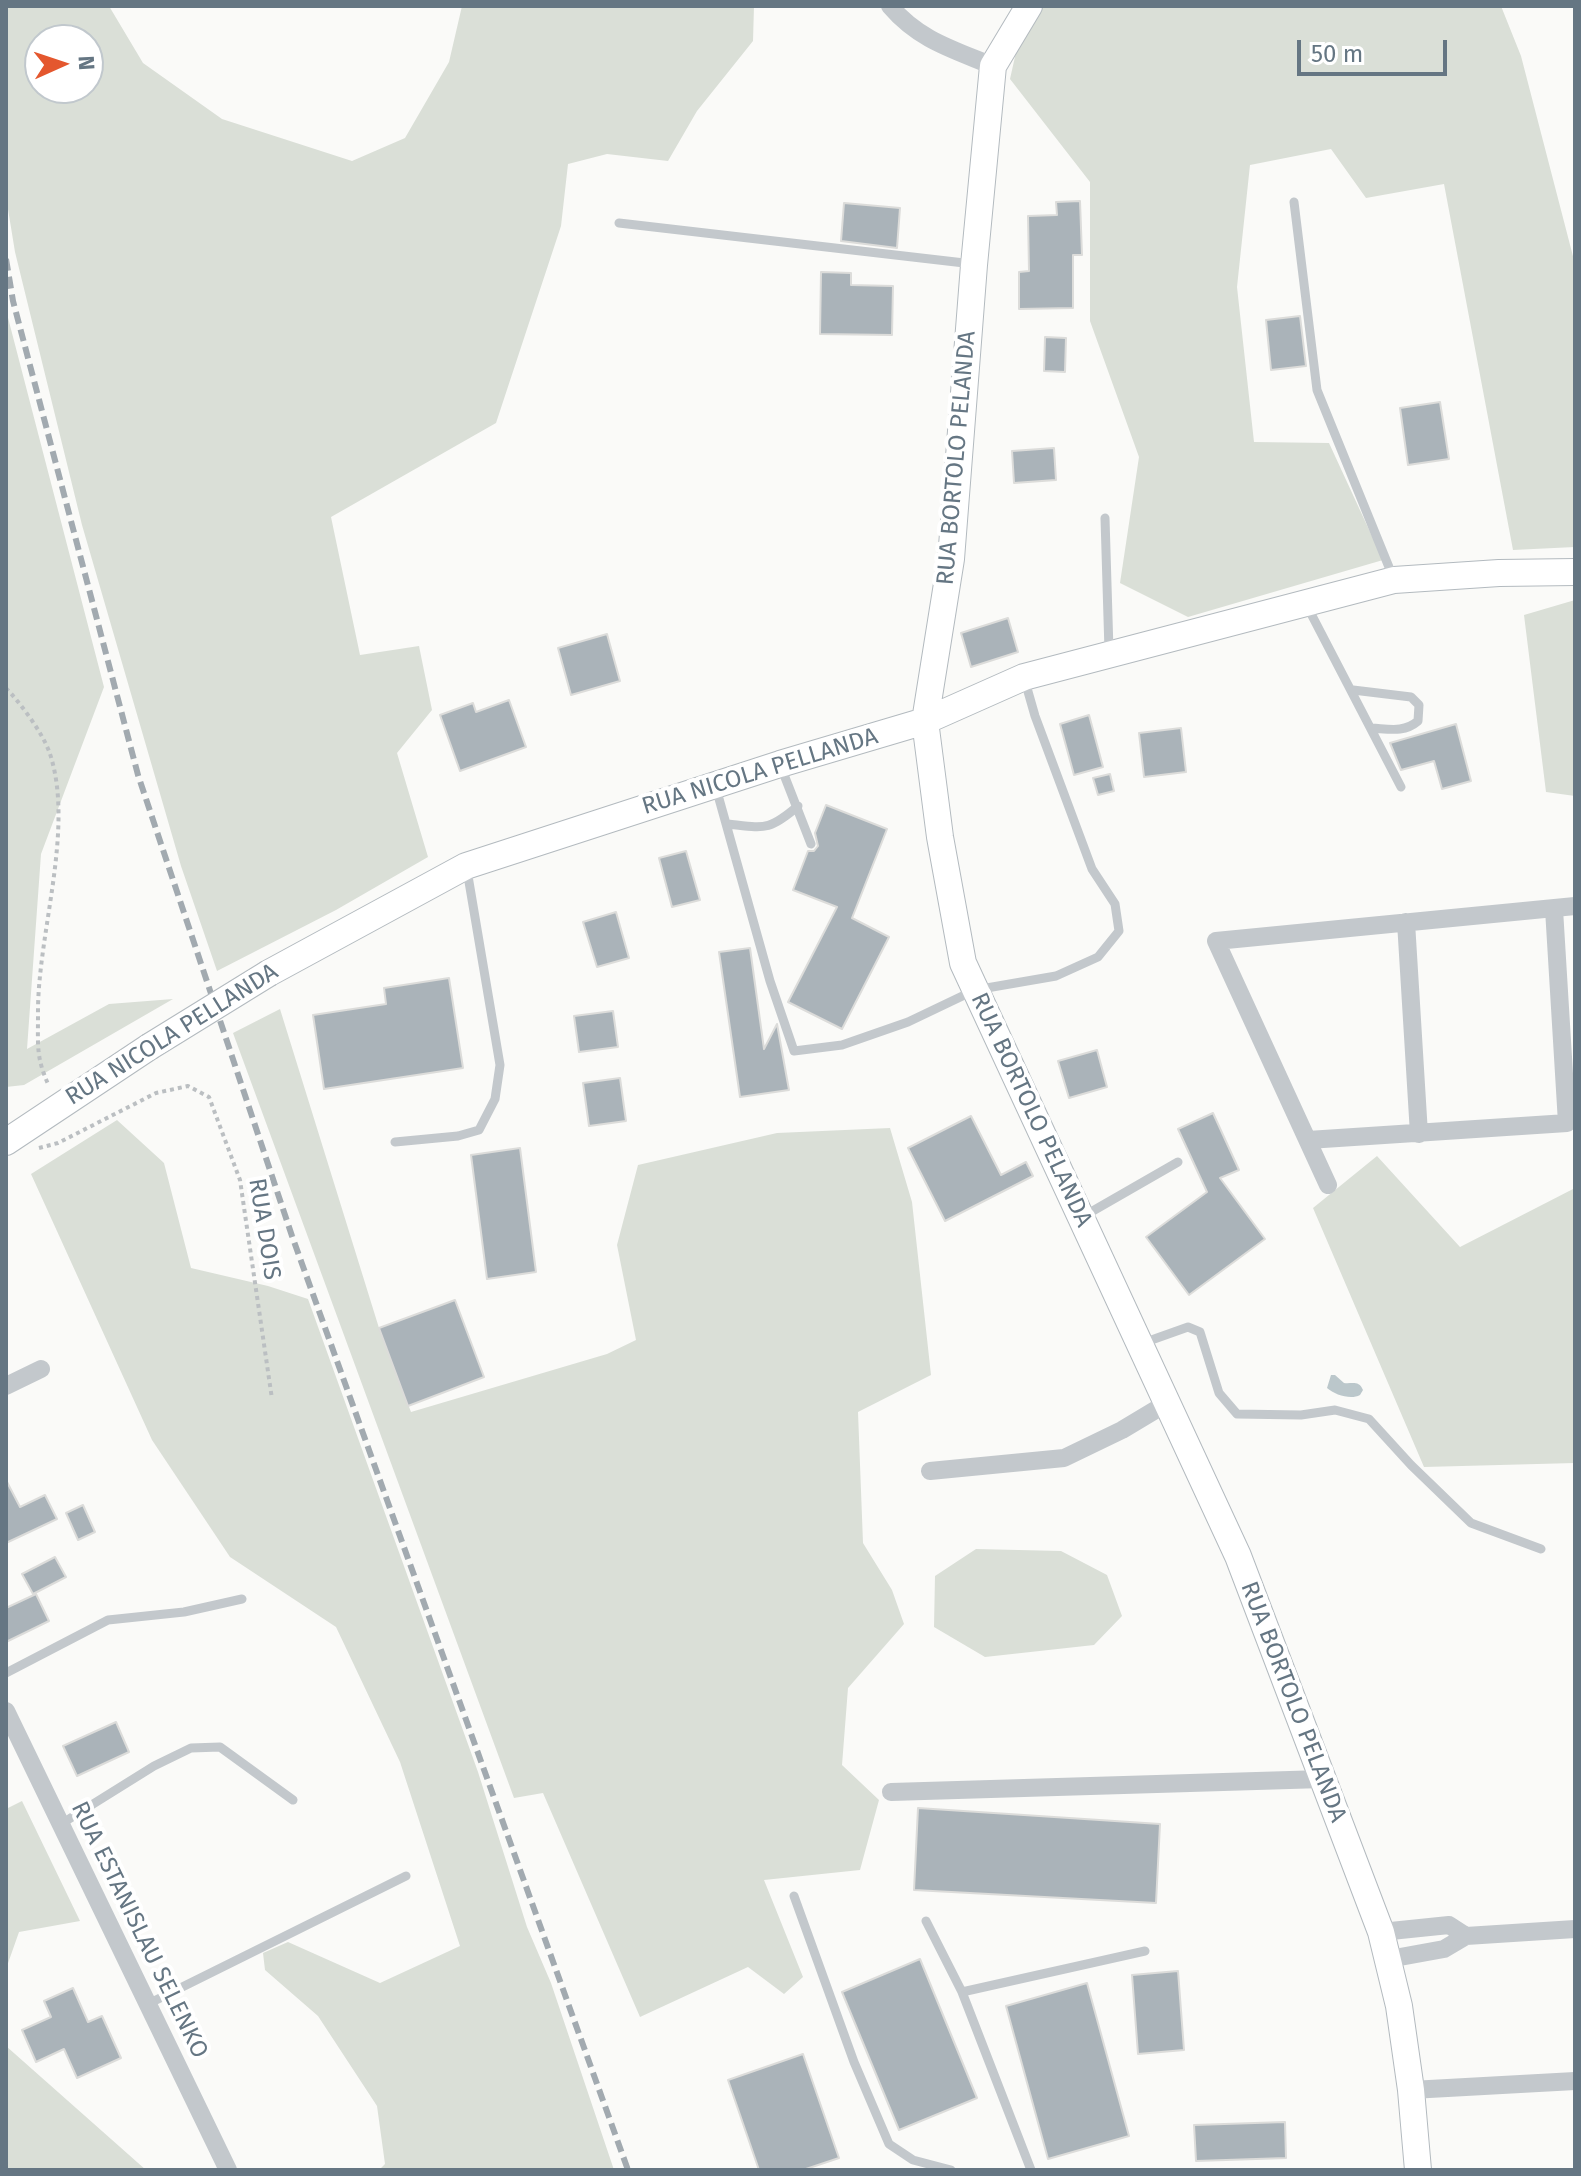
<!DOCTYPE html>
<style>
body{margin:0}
#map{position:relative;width:1581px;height:2176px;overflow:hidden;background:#fafaf8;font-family:"Fira Sans",sans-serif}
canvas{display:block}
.frame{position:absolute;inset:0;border:8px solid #657683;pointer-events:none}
.north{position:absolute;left:24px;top:24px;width:80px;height:80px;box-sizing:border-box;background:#fff;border:2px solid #c1c8cd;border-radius:50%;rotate:87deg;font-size:22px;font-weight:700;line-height:32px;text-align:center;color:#657683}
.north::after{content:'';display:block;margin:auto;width:28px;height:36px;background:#e4572e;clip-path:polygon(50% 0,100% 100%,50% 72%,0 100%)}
.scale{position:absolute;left:1297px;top:40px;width:150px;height:36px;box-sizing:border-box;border:4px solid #657683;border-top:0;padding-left:10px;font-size:24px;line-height:28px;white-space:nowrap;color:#657683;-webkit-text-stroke:6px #fff;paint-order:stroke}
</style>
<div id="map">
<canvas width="1581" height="2176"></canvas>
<div class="frame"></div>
<div class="north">N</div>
<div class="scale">50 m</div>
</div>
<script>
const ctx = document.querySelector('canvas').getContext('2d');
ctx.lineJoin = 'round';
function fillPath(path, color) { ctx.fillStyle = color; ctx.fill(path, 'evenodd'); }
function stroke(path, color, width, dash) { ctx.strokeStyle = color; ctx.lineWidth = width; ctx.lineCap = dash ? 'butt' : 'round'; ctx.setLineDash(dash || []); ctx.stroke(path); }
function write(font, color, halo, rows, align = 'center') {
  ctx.font = font + ' "Fira Sans",sans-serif'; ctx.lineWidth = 8; ctx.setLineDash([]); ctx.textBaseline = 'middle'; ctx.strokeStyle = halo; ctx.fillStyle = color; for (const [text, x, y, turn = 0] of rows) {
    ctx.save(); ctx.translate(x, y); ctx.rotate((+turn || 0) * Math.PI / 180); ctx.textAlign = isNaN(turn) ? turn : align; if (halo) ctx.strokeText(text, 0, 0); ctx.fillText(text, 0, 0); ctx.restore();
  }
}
fillPath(new Path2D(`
 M 6,6 L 109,6 L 143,63 L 222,119 L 352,161 L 405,138 L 449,62 L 462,6 L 754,6 L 753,41 L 697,111 L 668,161 L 607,154 L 568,164 L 561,226 L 496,423 L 331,517 L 360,655 L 419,646 L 432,710 L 397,753 L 428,857 L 336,910 L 217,971 L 181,866 L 82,525 L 15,252 L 6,197 ZM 88,40 L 88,88 L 40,88 L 40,40 Z
 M 1032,6 L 1501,6 L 1521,56 L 1575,264 L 1575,547 L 1513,550 L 1444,184 L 1366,198 L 1331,149 L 1250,165 L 1237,287 L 1254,442 L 1329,443 L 1383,560 L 1188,617 L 1120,583 L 1139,457 L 1090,321 L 1090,182 L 1010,79 L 1023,21 Z
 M 6,310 L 104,687 L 41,854 L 27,1049 L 109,1004 L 173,999 L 24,1085 L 6,1087 Z
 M 1575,600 L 1575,796 L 1546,792 L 1524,615 Z
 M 280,1009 L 379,1328 L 411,1412 L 607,1354 L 636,1340 L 617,1245 L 638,1165 L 777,1133 L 890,1128 L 912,1202 L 931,1375 L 858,1412 L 863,1543 L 892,1590 L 904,1624 L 848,1688 L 842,1765 L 879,1800 L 860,1870 L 764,1880 L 803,1977 L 784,1994 L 748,1967 L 640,2017 L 543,1793 L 514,1798 L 233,1033 Z
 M 117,1120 L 164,1163 L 191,1268 L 268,1286 L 308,1299 L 478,1772 L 527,1927 L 551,1983 L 614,2170 L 379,2170 L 385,2164 L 377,2106 L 318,2016 L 265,1970 L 263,1953 L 288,1942 L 380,1983 L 460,1946 L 400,1762 L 336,1627 L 230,1557 L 152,1440 L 31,1174 Z
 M 1377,1156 L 1460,1247 L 1575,1188 L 1575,1463 L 1424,1467 L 1313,1208 Z
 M 976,1549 L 1061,1551 L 1107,1575 L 1122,1616 L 1094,1645 L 985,1657 L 934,1627 L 935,1576 Z
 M 22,1801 L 80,1921 L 19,1932 L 6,1969 L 6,1809 Z
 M 6,2046 L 146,2170 L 6,2170 Z`), '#dadfd7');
fillPath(new Path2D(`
 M 1331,1375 L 1335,1375 L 1344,1383 C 1352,1384 1359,1380 1363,1390 L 1360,1395 C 1351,1400 1335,1395 1327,1388 Z`), '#bbc7cb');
const building = new Path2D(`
 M 1080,201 L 1082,255 L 1073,255 L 1073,308 L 1019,309 L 1019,272 L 1029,271 L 1028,216 L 1057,215 L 1056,202 Z
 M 844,203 L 900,208 L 897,248 L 841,241 Z
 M 821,272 L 851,273 L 851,285 L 893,286 L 892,335 L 820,334 Z
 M 1300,316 L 1306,366 L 1271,370 L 1266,320 Z
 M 1045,337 L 1066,338 L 1065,372 L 1044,371 Z
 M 1440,402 L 1449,459 L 1408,465 L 1400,408 Z
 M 1054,448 L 1056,480 L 1014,483 L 1012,451 Z
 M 1008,618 L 1018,652 L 971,667 L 961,633 Z
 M 607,634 L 620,681 L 571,695 L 558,648 Z
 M 509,700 L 526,747 L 460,771 L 440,715 L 473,703 L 476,712 Z
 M 1089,715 L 1103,767 L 1074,775 L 1060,724 Z
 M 1456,724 L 1471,781 L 1442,789 L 1434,761 L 1401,770 L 1390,743 Z
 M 1181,728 L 1186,772 L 1144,777 L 1139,733 Z
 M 1110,774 L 1114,791 L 1098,795 L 1093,778 Z
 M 826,805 L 887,829 L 852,918 L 889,937 L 842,1029 L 788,1002 L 837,907 L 793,890 L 808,851 L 814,851 L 818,846 L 815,833 Z
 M 686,851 L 700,900 L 672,907 L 659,858 Z
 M 616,912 L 629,958 L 597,967 L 583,922 Z
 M 750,948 L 764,1049 L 777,1024 L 789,1090 L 740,1097 L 719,952 Z
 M 449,978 L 463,1068 L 324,1089 L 313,1015 L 386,1004 L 384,988 Z
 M 613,1011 L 618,1047 L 579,1052 L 574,1016 Z
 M 1097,1050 L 1107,1087 L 1069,1098 L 1058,1061 Z
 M 620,1078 L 626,1121 L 589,1126 L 583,1083 Z
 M 1213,1113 L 1239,1170 L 1220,1178 L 1265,1239 L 1189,1295 L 1146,1237 L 1207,1192 L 1178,1129 Z
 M 971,1116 L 1001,1175 L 1026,1162 L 1033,1176 L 945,1221 L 908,1148 Z
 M 520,1148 L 536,1272 L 487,1279 L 471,1155 Z
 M 455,1300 L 484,1377 L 408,1406 L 379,1328 Z
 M 6,1480 L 20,1507 L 45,1495 L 57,1519 L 6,1543 Z
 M 83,1505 L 95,1532 L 78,1540 L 66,1513 Z
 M 55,1557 L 66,1577 L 33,1594 L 22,1574 Z
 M 36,1594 L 49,1621 L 6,1642 L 6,1608 Z
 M 116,1722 L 129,1752 L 77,1776 L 63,1746 Z
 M 918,1808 L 1160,1824 L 1156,1903 L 914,1890 Z
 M 920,1959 L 977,2098 L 899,2130 L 842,1992 Z
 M 1178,1971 L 1184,2050 L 1138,2054 L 1132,1975 Z
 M 1087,1983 L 1129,2136 L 1048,2159 L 1006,2006 Z
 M 73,1988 L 88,2022 L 102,2016 L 121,2058 L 77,2078 L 64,2049 L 36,2062 L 22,2030 L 51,2017 L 44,2001 Z
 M 803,2054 L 839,2158 L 803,2170 L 759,2170 L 728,2080 Z
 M 1285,2122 L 1286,2158 L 1196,2161 L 1194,2125 Z`);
fillPath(building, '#aab3b9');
stroke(building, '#dcdcda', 2);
const secondary = new Path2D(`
 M 1029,6 L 993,66 L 974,265 L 951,559 L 925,721 L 940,837 L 963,963 L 1238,1556 L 1381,1932 L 1399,2006 L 1411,2090 L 1418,2170
 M 269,973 L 466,866 L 780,764 L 925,721 L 1024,677 L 1394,580 L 1499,573 L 1575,572
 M 6,1142 L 149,1047`);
stroke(secondary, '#b3babf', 28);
stroke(new Path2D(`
 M 6,688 C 21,704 43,733 50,754 C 75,830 37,935 38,1015 C 38,1046 36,1058 49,1086
 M 39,1148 L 58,1143 L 156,1093 L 188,1086 L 209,1097 L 240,1180 L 272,1399`), '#bbbfc2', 4, [4, 4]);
stroke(new Path2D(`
 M 1294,202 L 1317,390 L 1393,577
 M 619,223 L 973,264
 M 1105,518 L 1109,651
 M 1307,606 L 1401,787
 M 1353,690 L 1411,697 L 1419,705 L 1418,721 C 1404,733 1389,729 1372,728
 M 781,767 L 811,844
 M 716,788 L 770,981 L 794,1051 L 842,1045 L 908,1022 L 975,990 L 1056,976 L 1098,957 L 1119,931 L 1115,904 L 1092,869 L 1035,716 L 1025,681
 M 728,824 C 765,828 769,831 798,806
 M 395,1142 L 458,1136 L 479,1130 L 495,1099 L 500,1065 L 467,870
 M 1084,1216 L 1178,1162
 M 1143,1343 L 1188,1327 L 1200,1332 L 1219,1393 L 1237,1414 L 1301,1415 L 1335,1410 L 1369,1419 L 1411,1465 L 1471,1523 L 1541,1549
 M 6,1673 L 108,1620 L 184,1612 L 242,1599
 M 61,1824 L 154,1766 L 191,1748 L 220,1747 L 293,1800
 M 794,1896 L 854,2062 L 889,2144 L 913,2160 L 951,2170
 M 926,1921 L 962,1992 L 1031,2170
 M 962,1992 L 1145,1951
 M 148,2004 L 406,1876`), '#c3c8cc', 9);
stroke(new Path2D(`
 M 890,6 C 919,40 952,49 993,66
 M 1406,922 L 1419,1134
 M 1308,1140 L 1567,1123 L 1554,909
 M 1328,1185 L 1216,941 L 1575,906
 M 6,1386 L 41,1369
 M 930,1471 L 1064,1458 L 1122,1430 L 1167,1403
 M 6,1711 L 228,2170
 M 891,1792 L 1323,1779
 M 1381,1932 L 1449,1925 L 1466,1936
 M 1389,1959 L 1444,1949 L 1466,1936 L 1575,1929
 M 1411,2090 L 1575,2081`), '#c3c8cc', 18);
stroke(secondary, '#fff', 26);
stroke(new Path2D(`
 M 6,259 L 13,301 L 138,775 L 292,1236 L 628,2170`), '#a2aab0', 6, [12, 6]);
const secondaryBridge = new Path2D(`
 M 149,1047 L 269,973`);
stroke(secondaryBridge, '#b3babf', 28, []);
stroke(secondaryBridge, '#fff', 26);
write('24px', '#657683', '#fff', [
 ["RUA BORTOLO PELANDA",957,458,-85],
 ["RUA NICOLA PELLANDA",760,772,-17],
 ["RUA NICOLA PELLANDA",172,1035,-32],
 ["RUA BORTOLO PELANDA",1031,1110,65],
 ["RUA DOIS",264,1229,81],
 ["RUA BORTOLO PELANDA",1293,1702,69],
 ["RUA ESTANISLAU SELENKO",139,1930,64]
]);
</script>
